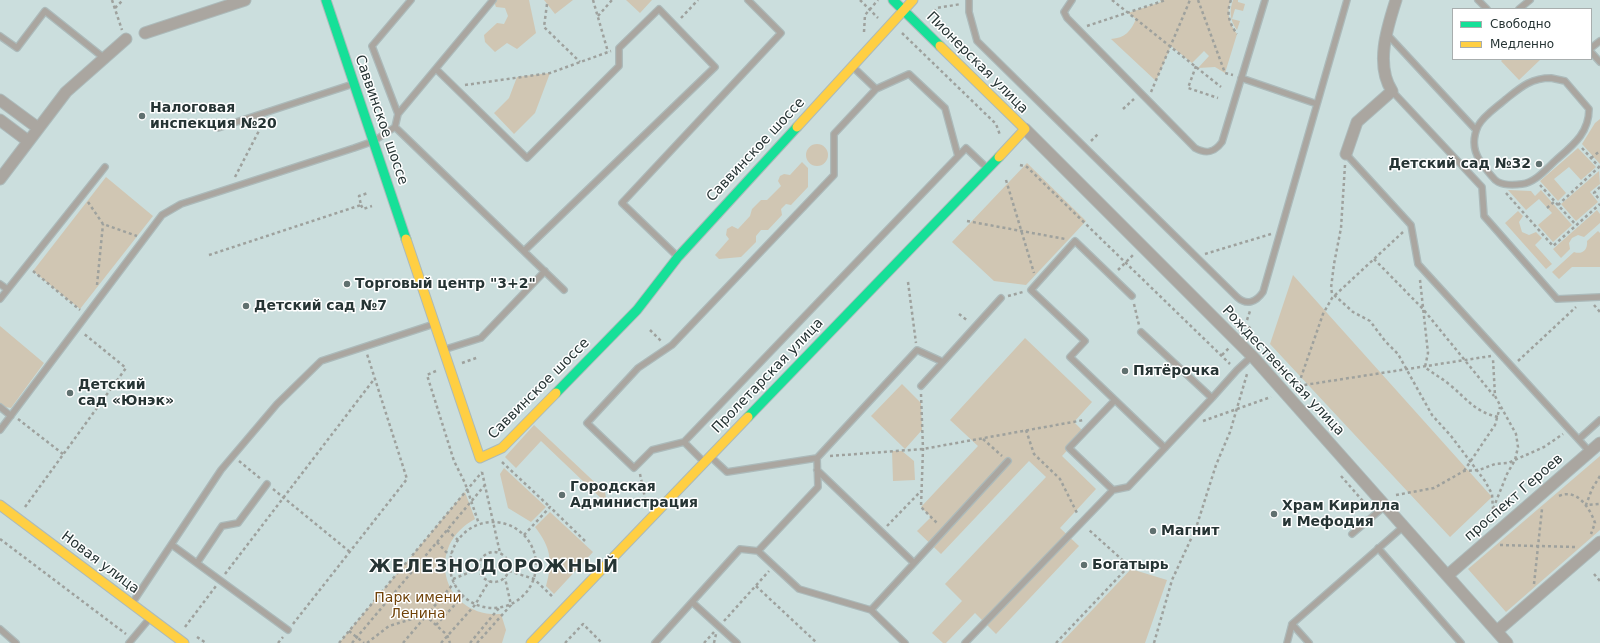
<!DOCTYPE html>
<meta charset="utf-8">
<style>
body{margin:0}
#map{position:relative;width:1600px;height:643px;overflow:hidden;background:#cbdedd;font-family:"DejaVu Sans",sans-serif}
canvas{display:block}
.legend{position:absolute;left:1452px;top:8px;width:140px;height:52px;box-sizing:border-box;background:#fff;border:1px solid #a8aeae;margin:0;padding:5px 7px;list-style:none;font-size:12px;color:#263434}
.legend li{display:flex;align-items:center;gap:8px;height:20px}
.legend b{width:20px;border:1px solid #a8aeae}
</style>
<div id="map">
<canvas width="1600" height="643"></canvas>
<ul class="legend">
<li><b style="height:5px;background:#16e098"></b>Свободно</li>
<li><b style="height:5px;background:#ffcf43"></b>Медленно</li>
</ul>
</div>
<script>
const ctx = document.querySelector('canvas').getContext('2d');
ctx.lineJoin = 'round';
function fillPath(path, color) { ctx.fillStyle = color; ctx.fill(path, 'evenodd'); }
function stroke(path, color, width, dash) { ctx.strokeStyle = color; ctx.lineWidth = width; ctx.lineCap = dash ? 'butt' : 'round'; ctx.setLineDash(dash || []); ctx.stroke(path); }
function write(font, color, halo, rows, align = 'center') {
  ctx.font = font + ' "DejaVu Sans",sans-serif'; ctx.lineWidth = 3; ctx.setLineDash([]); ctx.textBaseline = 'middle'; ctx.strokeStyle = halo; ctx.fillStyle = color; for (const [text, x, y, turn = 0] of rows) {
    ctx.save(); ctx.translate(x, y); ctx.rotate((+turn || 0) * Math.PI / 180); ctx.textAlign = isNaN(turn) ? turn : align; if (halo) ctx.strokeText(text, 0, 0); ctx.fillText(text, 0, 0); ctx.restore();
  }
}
fillPath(new Path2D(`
 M 496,0 L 529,0 L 536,33 L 517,49 L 507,43 L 495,52 L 485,42 L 484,35 L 497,23 L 504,24 L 508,16 L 505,8 L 496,7 L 494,2 Z
 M 544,0 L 573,0 L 555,14 Z
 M 626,0 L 652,0 L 640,13 Z
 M 1160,0 L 1231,0 C 1226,13 1229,23 1237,34 L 1225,73 L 1215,67 L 1198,68 L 1209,56 L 1204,51 L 1192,63 L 1171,46 L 1156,81 L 1111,39 C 1125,38 1131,31 1136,19 L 1128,13 L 1161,2 Z
 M 1233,0 L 1238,0 L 1238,2 L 1245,4 L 1243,11 L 1235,9 L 1232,19 L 1240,21 L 1237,30 C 1230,21 1229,11 1233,0 Z
 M 1503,59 L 1541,59 L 1519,80 L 1501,61 Z
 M 550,73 L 535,113 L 514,134 L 494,113 L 509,98 L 517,77 Z
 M 1600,119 L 1600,164 L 1582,144 L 1595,123 Z
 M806 155a11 11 0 1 1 22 0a11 11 0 1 1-22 0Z
 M 1578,148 L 1596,167 L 1581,180 L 1569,167 L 1554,179 L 1566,193 L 1558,201 L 1540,181 Z
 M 802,162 L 808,168 L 808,187 L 791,205 L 786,204 L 781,209 L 782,215 L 768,230 L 761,230 L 756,236 L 756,242 L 741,257 L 719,259 L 715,255 L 729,239 L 726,235 L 727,229 L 732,226 L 738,229 L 750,216 L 752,209 L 761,200 L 767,200 L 781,186 L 778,181 L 780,176 L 784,174 L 790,175 Z
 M 1027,163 L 1086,221 L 1026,285 L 994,281 L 952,242 Z
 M 1599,171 L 1600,184 L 1590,192 L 1598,202 L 1576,221 L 1561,204 Z
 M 106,177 L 153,216 L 80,309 L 33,271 Z
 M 1508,190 L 1531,191 L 1535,196 L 1541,190 L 1572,225 L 1553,242 L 1538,225 L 1552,213 L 1539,199 L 1526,210 Z
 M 1597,210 L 1600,214 L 1600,223 L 1584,237 L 1578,235 L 1572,238 L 1569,243 L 1570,249 L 1561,258 L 1553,249 Z
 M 1518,211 L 1523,216 L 1519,222 L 1522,232 L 1529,235 L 1536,232 L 1542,238 L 1535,245 L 1552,264 L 1546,269 L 1505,223 Z
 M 1598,231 L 1600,233 L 1600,267 L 1572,267 L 1559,279 L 1552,272 L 1574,252 C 1582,255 1588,250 1587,241 Z
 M 1293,275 L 1492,497 L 1450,537 L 1270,344 Z
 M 0,326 L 44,363 L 11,408 L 5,407 L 0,403 Z
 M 1025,338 L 1092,402 L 1074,422 L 1084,432 L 1062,456 L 1096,489 L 1060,528 L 1079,546 L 996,634 L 975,613 L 946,643 L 943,643 L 932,633 L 962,601 L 945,584 L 1046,477 L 1029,461 L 941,554 L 917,531 L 931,517 L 921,507 L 978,446 L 950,420 Z
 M 902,384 L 921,403 L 922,430 L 905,449 L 871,416 Z
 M 534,425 L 605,492 L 607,504 L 541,441 L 516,468 L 505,457 Z
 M 892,451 L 902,451 L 914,461 L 915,480 L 893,481 Z
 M 1600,456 L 1600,530 L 1506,612 L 1468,569 Z
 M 504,468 L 546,507 L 531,522 L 508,508 L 500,474 Z
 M 465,492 L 475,519 C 423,547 443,618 501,614 L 506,630 L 502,643 L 339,643 Z
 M 550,512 L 593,552 L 554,594 L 546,586 C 553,561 551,548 535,527 Z
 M 1131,569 L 1167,580 L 1145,643 L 1061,643 Z`), '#d0c6b3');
const lane = new Path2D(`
 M 969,0 L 969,12 L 977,41 L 1237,297 C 1247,306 1256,302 1263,292 L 1347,0
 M 1072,0 L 1064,12 L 1067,18 L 1195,148 C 1206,154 1214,153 1222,142 L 1265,0
 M 1478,0 L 1487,9
 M 1519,9 L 1530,0
 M 1386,33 L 1476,130
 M 0,36 L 17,48 L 45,11 L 104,58
 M 1591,48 L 1600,41
 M 1591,52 L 1600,62
 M 853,67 L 876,89
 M 436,69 L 527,158 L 619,66 L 619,48 L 659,9 L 715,67 L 524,251
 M 1241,78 L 1317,104
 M 1551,78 L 1565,81 L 1589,109 C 1589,133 1573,145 1556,160 C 1546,169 1536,182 1522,184 C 1515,185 1504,185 1498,182 C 1494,180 1492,176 1489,173 C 1477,159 1469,146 1478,126 C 1483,116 1497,107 1506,99 C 1521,87 1531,78 1551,78 Z
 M 1392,91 L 1482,187 L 1484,216 L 1557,299 L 1600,297
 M 398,114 L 372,46 L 411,0
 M 395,127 L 564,290
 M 218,128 L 353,84
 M 1346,154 L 1411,225 L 1418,264 L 1590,452
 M 958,156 L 945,108 L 909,74 L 876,89 L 834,134 L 834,175 L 672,345 L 638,368 L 587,423 L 634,468 L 652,450 L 684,442 L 966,148 L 987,168
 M 677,256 L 622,203 L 781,33 L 748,0
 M 0,284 L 7,289
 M 0,299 L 105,167
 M 1141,332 L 1212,398
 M 446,349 L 481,338 L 545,271
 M 921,386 L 943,362
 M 1115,400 L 1070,357 L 1085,341 L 1031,290 L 1075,241 L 1132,296
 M 0,407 L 11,416
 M 0,430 L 162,215 L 181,204 L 354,148 L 374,141 L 395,127 L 398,114 L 493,0
 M 1579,439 L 1600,420
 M 684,442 L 704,462
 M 712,458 L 727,472 L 817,458
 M 817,470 L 914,563
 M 1113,490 L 1069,448 L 1115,400 L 1165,448
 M 1352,534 L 1385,506
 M 172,545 L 288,630
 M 1378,548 L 1461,643
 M 758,551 L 799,589 L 871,610 L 905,643
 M 197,563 L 222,526 L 238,523 L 267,484
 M 133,602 L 221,470 L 277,404 L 321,361 L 434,324
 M 692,602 L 737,643
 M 871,610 L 1008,461
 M 1292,624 L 1309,643
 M 0,629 L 16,643
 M 129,643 L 150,618
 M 655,643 L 740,549 L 758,551 L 818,487 L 817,458 L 917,350 L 943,362 L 1001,298
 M 965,643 L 1113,490 L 1128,487 L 1212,398 L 1237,370 L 1252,356
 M 1287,643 L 1292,624 L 1404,526`);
const street = new Path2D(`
 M 145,33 L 245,0
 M 0,100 L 38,128
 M 0,120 L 28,141
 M 1025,129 L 1254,358 L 1507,643
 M 1346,154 L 1357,122 L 1392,91 C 1375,65 1387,28 1396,0
 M 0,179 L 66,92 L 126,39
 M 1448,575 L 1600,443
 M 1497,631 L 1600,542`);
const fast = new Path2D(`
 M 326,0 L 406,239
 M 893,0 L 940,46
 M 556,393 L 637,310 L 678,257 L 797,127
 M 748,417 L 999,157`);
const slow = new Path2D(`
 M 940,46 L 1025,129 L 999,157
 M 797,127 L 913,0
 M 406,239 L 480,458 L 502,448 L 556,393
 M 0,505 L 184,643
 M 531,643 L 748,417`);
stroke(lane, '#acbaba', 8);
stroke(street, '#acbaba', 13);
stroke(fast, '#acbaba', 11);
stroke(slow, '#acbaba', 11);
stroke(new Path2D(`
 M 112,0 L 122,30
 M 593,0 L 608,52
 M 860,0 L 878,18
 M 1112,0 L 1221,87
 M 1198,0 L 1225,73 L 1233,75
 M 1231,0 C 1226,13 1229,23 1237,34
 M 547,4 L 544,27 L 580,62
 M 115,8 L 123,0
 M 934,12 L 937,8 L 961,4
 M 598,16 L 612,0
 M 681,18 L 698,0
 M 1087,26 L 1166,0
 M 864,32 L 865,15 L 878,0
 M 902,33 L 996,124 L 1000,135
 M 1196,66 L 1188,88 L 1218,98
 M 465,85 L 550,73 L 611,51
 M 1151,92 L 1190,0
 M 1123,109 L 1134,99
 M 1091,141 L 1099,133
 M 1582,148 L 1600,168
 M 1591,158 L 1600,151
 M 1020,165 L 1027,167 L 1230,364
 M 1345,165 L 1341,228 L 1334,264 L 1331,288 L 1332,293 L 1353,312 L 1370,321 L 1385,341 L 1398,354 L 1432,415 L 1451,436 L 1485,481 L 1492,494 L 1493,509
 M 235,177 L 263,123
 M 1006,180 L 1034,273
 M 1540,185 L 1576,225
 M 1600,187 L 1594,193 L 1600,200
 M 1506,193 L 1553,246 L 1600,204
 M 88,202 L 103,224 L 137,236
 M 361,205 L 363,209 L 372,206
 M 1558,205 L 1599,167
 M 1547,208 L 1555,201
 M 967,221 L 1065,239
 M 1403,232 L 1332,298 L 1323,314 L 1298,386 L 1491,356
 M 1205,254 L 1271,234
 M 209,255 L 361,205 L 359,196 L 368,193
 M 1374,259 L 1423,309 L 1494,396
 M 1118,270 L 1134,254
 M 33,271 L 80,310
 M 1420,280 L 1428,353 L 1425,367 C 1433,374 1442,378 1450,385 C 1467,399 1475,412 1498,417
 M 908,282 L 916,343
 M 97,285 L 103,224
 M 1008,296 L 1023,292
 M 1134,304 L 1139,325
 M 1594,305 L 1600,312
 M 959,314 L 968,321
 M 1247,320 L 1250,311
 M 650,330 L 662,342
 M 1244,333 L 1252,325
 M 1222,355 L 1229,348
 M 1518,361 L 1576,307
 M 462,363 L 479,357
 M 436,371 L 427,375 L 454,461 L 465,483 L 479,524
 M 921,394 L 923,449 L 921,507 L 938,524
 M 18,419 L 63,454
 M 1203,421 L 1271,397
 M 1026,430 L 1034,454 L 1060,479 L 1078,515
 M 983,439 L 1002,456
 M 830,456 L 923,449 L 1084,420
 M 239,461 L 261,479
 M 502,462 L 550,507
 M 1464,471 L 1495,425 L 1500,407
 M 482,472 L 500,553
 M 640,474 L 646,503
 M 1341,476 L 1369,508
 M 1600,476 L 1592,489 L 1586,505 L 1600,504
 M 273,489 L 350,552
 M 1396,495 L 1434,488 L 1464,471 L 1479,470 L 1495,464 L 1508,463 L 1544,447 L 1563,434
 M 1559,496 C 1577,488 1590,508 1595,523 L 1591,534
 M 25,507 L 126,368 L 83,333
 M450 565a43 43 0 1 1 86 0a43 43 0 1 1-86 0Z
 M 887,526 L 921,491
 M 447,530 L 458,540
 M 1476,533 L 1493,509 L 1507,474 L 1515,460 L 1518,447 L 1516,434 L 1495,396 L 1493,359
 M 524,535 L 550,507 L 585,541
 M 0,539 L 126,634
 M 437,542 L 446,552 L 452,553
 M 1500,545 L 1575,547
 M479 567a15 15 0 1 1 30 0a15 15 0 1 1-30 0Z
 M 509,571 L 534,579 L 554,598
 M 225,574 L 375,378
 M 1594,574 L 1600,581
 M 453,579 L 480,568
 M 1534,584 L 1542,509
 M 756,586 L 817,643
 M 425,615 L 447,635 L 450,643
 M 724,621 L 769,571
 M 293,624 L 407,479 L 367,354
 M 436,625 L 463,596
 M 185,627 L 216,586
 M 349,631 L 364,643
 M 197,637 L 206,643
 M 278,643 L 283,637
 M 339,643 L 482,472
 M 352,643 L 485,485
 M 367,643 L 389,626 L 425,615
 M 403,643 L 454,583
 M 441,643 L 475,605 L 489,581
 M 470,643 L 499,608
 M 477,643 L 511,605 L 505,578
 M 565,643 L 583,624 L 601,642
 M 704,643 L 714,632
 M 714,643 L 716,634
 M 1056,643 L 1129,566 L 1088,529
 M 1154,643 L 1172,580 L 1196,528 L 1216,465 L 1230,432 L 1247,374`), '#9ea19d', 2.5, [3, 3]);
stroke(lane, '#aaa6a0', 5.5);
stroke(street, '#aaa6a0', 11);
stroke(fast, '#16e098', 9);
stroke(slow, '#ffcf43', 9);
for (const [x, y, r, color] of [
 [142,116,4,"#60706f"],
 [1539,164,4,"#60706f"],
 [347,284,4,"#60706f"],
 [246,306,4,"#60706f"],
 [1125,371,4,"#60706f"],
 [70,393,4,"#60706f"],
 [562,495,4,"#60706f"],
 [1274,514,4,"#60706f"],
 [1153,531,4,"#60706f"],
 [1084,565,4,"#60706f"]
]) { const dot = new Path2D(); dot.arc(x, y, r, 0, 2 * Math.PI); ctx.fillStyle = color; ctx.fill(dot); stroke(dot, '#fff', 1.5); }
write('14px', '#263434', '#fff', [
 ["Пионерская улица",977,63,45],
 ["Саввинское шоссе",381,120,71],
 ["Саввинское шоссе",756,150,-47],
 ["Рождественская улица",1283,371,47],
 ["Пролетарская улица",768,376,-46],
 ["Саввинское шоссе",539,389,-45],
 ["проспект Героев",1514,498,-41],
 ["Новая улица",100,563,37]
]);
write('bold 14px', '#263434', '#fff', [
 ["Налоговая",150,108],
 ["инспекция №20",150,124],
 ["Детский сад №32",1531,164,"right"],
 ["Торговый центр \"3+2\"",355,284],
 ["Детский сад №7",254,306],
 ["Пятёрочка",1133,371],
 ["Детский",78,385],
 ["сад «Юнэк»",78,401],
 ["Городская",570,487],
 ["Администрация",570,503],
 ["Храм Кирилла",1282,506],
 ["и Мефодия",1282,522],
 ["Магнит",1161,531],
 ["Богатырь",1092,565]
], 'left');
write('14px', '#704208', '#fff', [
 ["Парк имени",418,598],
 ["Ленина",418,614]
]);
ctx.letterSpacing = '1px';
write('bold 18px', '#263434', '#fff', [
 ["ЖЕЛЕЗНОДОРОЖНЫЙ",494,567]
]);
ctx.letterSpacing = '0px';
</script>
